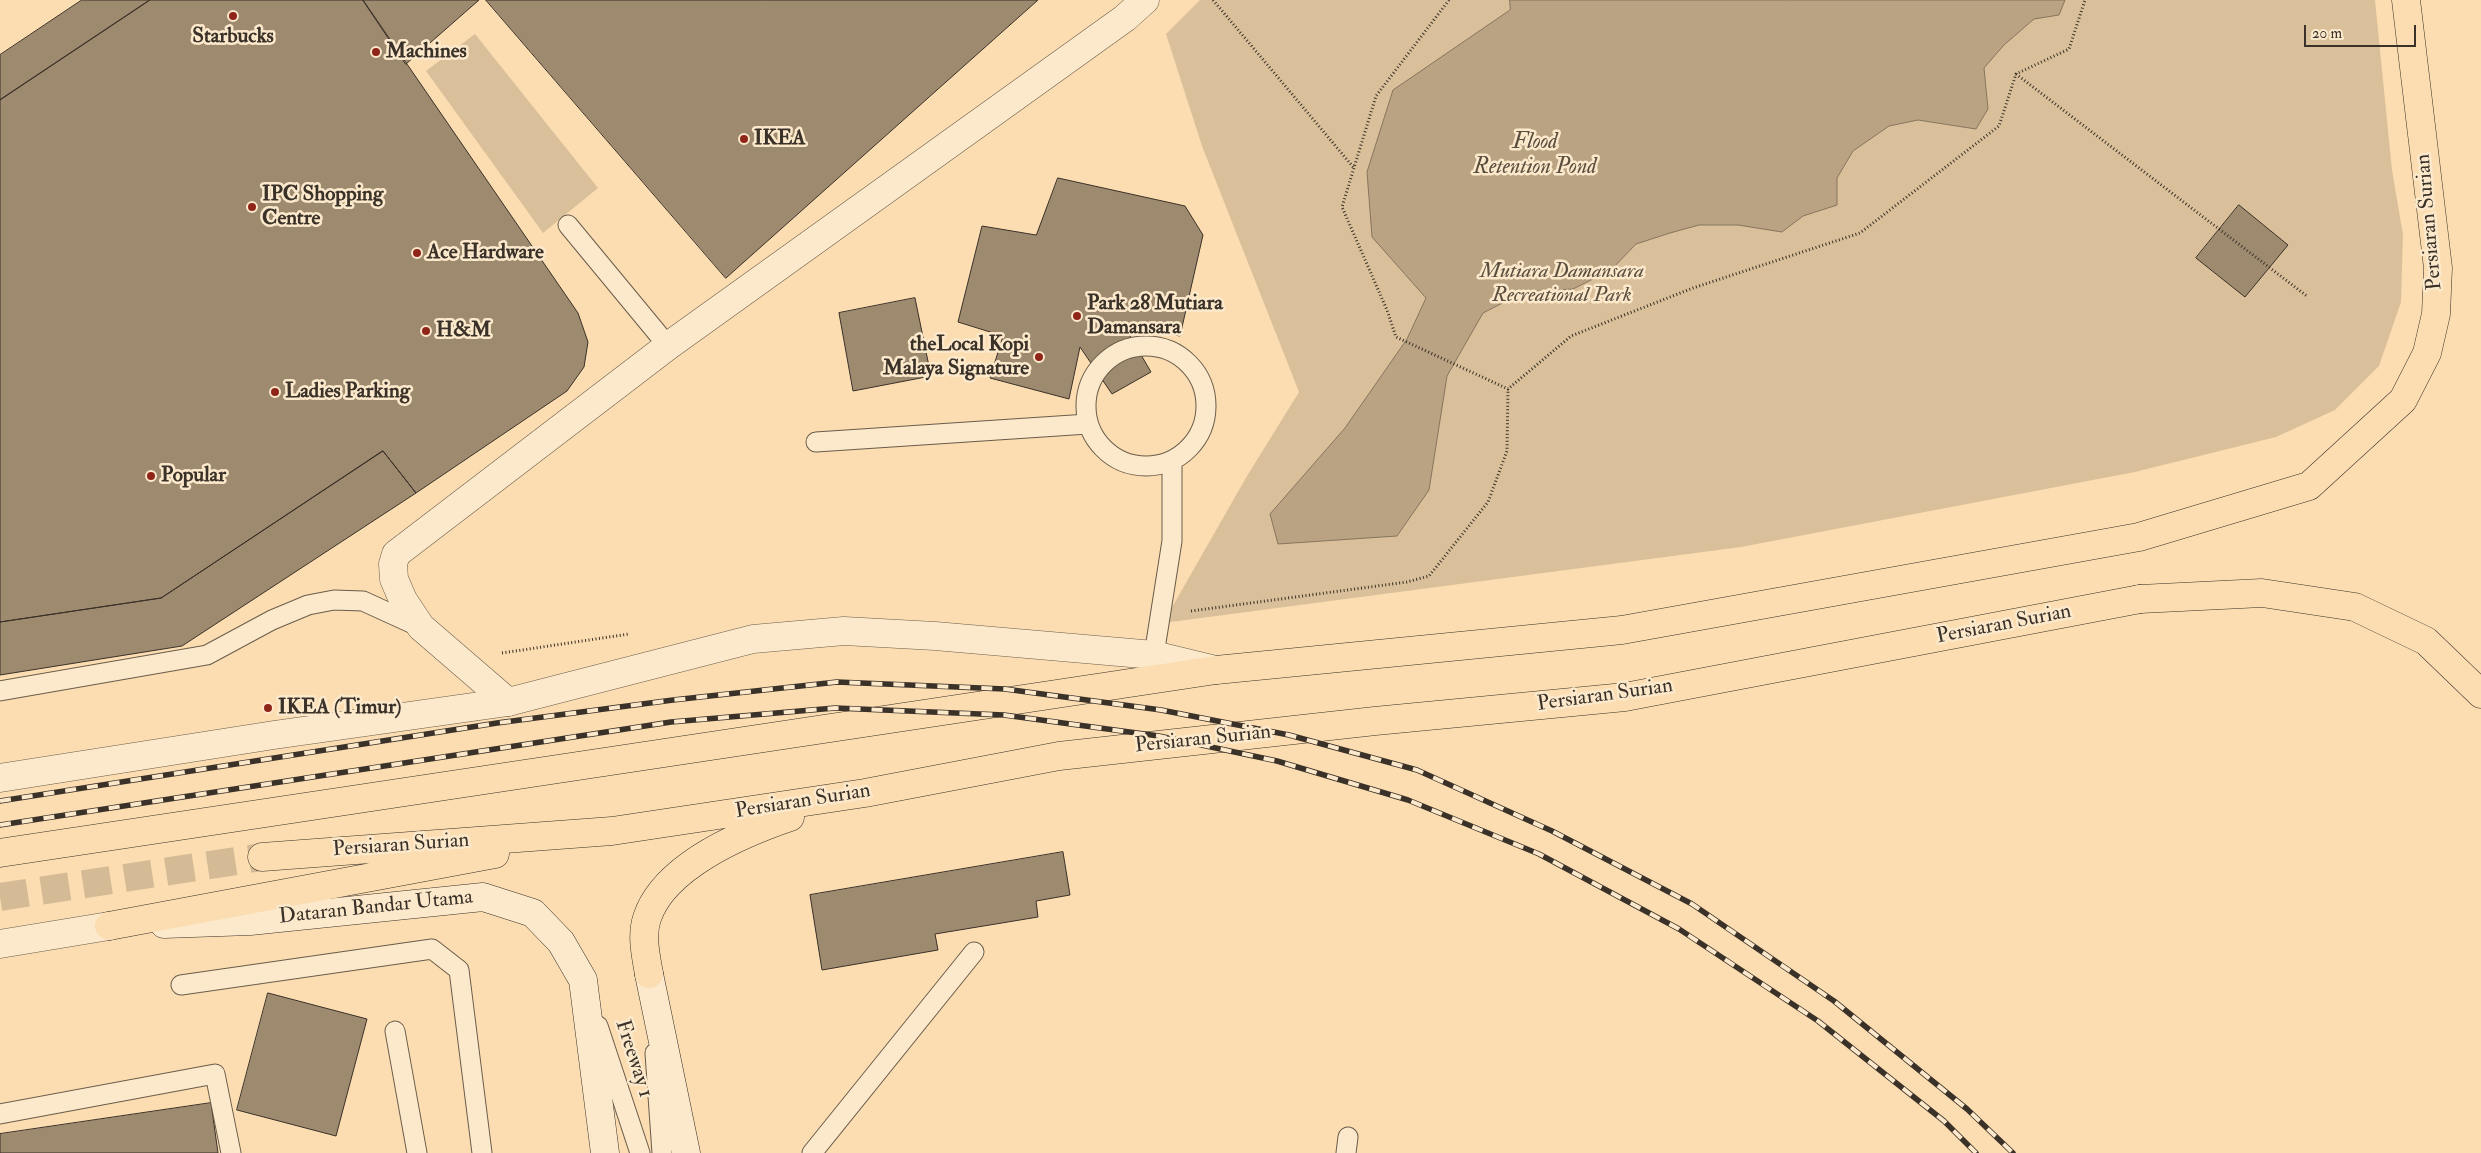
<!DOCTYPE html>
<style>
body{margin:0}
#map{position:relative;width:2481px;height:1153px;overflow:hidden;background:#fbddb1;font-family:"IM FELL Double Pica",serif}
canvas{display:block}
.scale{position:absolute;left:2304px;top:25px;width:112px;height:22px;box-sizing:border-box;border:2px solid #3a3128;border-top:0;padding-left:6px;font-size:15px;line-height:18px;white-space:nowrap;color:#3a3128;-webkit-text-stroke:4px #fce9cc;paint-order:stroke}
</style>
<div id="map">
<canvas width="2481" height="1153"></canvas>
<div class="scale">20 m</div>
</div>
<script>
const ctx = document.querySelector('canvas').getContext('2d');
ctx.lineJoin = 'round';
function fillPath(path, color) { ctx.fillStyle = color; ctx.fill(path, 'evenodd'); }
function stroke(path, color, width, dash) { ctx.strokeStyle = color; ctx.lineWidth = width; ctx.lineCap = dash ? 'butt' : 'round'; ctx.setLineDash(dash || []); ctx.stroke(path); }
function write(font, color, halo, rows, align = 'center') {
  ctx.font = font + ' "IM FELL Double Pica",serif'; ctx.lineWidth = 5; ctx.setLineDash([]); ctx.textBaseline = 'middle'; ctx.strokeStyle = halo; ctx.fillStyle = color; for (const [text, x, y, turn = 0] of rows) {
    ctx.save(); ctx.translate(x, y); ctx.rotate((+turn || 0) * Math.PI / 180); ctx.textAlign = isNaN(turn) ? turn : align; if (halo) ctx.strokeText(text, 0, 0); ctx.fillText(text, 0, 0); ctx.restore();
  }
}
fillPath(new Path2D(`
 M 1200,0 L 2375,0 L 2392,170 L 2403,235 L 2401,302 L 2379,366 L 2335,410 L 2276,437 L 2135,472 L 1741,547 L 1163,623 L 1247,476 L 1299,392 L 1202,146 L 1166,34 Z
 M 475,34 L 598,188 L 543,233 L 426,71 Z`), '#dac09a');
const water = new Path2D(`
 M 1510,0 L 2065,0 L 2059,15 L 2034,19 L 2004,45 L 1984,68 L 1988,109 L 1976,129 L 1918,120 L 1889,126 L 1853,151 L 1837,178 L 1837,205 L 1803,216 L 1782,232 L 1738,225 L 1699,225 L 1670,233 L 1636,244 L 1611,270 L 1573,289 L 1524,292 L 1483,313 L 1447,376 L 1429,490 L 1397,536 L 1278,544 L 1270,514 L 1345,428 L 1407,339 L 1426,298 L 1372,237 L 1367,172 L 1393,90 L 1510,10 Z`);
fillPath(water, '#b9a382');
stroke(water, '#86755e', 1);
const building = new Path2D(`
 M 82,0 L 150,0 L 0,100 L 0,55 Z
 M 150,0 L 363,0 L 578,313 L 588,342 L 584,367 L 567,391 L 416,493 L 383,451 L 161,598 L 0,622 L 0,100 Z
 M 363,0 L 479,0 L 406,64 Z
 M 486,0 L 1038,0 L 726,278 Z
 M 1058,178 L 1185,206 L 1203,235 L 1180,336 L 1123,324 L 1151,372 L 1112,394 L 1080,347 L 1069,399 L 990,378 L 1003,336 L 958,322 L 982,226 L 1036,235 Z
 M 2239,205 L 2288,245 L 2245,297 L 2196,258 Z
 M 915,298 L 931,376 L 853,391 L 839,313 Z
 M 383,451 L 416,493 L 182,646 L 0,675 L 0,622 L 161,598 Z
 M 1063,852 L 1070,895 L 1036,901 L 1038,917 L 935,934 L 938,950 L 822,970 L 810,895 Z
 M 268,993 L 367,1019 L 336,1136 L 237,1110 Z
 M 211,1103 L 218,1153 L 0,1153 L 0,1134 Z`);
fillPath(building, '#9e8a6f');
stroke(building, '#3a3128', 1);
stroke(new Path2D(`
 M 0,897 L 262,857`), '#d4bb96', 28, [28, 14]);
const service = new Path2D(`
 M 568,225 L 668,346
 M1086 406a60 60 0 1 1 120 0a60 60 0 1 1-120 0Z
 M 816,442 L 1088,424
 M 1154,655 L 1172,541 L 1172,461
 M 0,691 L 207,655 L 272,620 L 308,605 L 334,600 L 363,601 L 420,627
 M 181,985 L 432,949 L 459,970 L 482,1153
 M 598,1026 L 640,1153
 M 395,1031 L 417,1153
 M 655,1053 L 662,1153
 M 0,1114 L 215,1074 L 231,1153
 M 812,1153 L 974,952
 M 1346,1153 L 1348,1137`);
const minor = new Path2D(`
 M 508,702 L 421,627 L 403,600 L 394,579 L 393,564 L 396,554 L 668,346 L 1125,18 L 1145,0`);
const tertiary = new Path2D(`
 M 0,778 L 274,735 L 508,702 L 753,639 L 844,631 L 935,636 L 1154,655 L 1216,670
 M 0,944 L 109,926`);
const secondary = new Path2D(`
 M 164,924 L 250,921 L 483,897 L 533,913 L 561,942 L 583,980 L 605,1153
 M 649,974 L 686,1153`);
const primary = new Path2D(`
 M 0,853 L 1216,670 L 1622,630 L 2139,537 L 2309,486 L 2403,400 L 2427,353 L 2436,314 L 2438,268 L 2406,0
 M 262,857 L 612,831 L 865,793 L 1059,756 L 1375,721 L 1625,697 L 2140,599
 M 109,926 L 495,854
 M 649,974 C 646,956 641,936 647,918 C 664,866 743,833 790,817`);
const motorway = new Path2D(`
 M 2140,599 L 2262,593 L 2355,607 L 2426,641 L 2481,694`);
stroke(service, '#6a5c4a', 21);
stroke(minor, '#6a5c4a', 29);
stroke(tertiary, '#6a5c4a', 29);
stroke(secondary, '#3a3128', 29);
stroke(primary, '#3a3128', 29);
stroke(motorway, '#3a3128', 29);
stroke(new Path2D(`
 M 1213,0 L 1354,168
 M 1449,0 L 1376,96 L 1342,207 L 1387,310 L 1396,337 L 1508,389 L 1571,336 L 1693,288 L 1860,233 L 1999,126 L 2016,74 L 2069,49 L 2085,0
 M 2016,74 L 2308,297
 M 1191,611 L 1407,582 L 1429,576 L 1488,502 L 1507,451 L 1508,389
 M 502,653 L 629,634`), '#3a3128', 3, [1, 2.5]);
stroke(service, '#fce9cc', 19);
stroke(minor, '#fce9cc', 28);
stroke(tertiary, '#fce9cc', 28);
stroke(secondary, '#fce9cc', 28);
stroke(primary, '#fbddb1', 28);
stroke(motorway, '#fbddb1', 28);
const rail = new Path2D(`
 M 0,801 L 497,723 L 673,700 L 837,682 L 1005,689 L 1161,710 L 1289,735 L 1417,770 L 1552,831 L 1692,904 L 1834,1001 L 1967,1109 L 2013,1153
 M 0,825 L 671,722 L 835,708 L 1004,715 L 1159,736 L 1277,761 L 1408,800 L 1539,854 L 1679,929 L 1818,1021 L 1944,1121 L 1976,1153`);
stroke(rail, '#3a3128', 5.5);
stroke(rail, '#fce9cc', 4, [11]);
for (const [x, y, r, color] of [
 [233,16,5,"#8f2418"],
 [376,52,5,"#8f2418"],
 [744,139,5,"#8f2418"],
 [252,207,5,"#8f2418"],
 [417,253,5,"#8f2418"],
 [1077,316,5,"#8f2418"],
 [426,331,5,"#8f2418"],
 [1039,357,5,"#8f2418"],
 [275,392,5,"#8f2418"],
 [151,476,5,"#8f2418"],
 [268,708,5,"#8f2418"]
]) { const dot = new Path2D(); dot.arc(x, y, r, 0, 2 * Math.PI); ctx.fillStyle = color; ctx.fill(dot); stroke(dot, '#fce9cc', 2); }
write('bold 21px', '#3a3128', '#fce9cc', [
 ["Starbucks",233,37,"center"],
 ["Machines",386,52],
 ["IKEA",754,139],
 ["IPC Shopping",262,195],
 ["Centre",262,219],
 ["Ace Hardware",427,253],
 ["Park 28 Mutiara",1087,304],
 ["Damansara",1087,328],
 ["H&M",436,331],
 ["theLocal Kopi",1029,345,"right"],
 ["Malaya Signature",1029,369,"right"],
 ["Ladies Parking",285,392],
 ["Popular",161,476],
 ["IKEA (Timur)",278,708]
], 'left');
write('21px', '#3a3128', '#fce9cc', [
 ["Persiaran Surian",2430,222,-95],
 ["Persiaran Surian",2004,625,-11],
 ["Persiaran Surian",1605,696,-8],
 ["Persiaran Surian",1203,740,-6],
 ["Persiaran Surian",803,802,-9],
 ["Persiaran Surian",401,846,-4],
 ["Dataran Bandar Utama",376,908,-6],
 ["Freeway 1",633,1059,72]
]);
write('italic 21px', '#5a4e3f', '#fce9cc', [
 ["Mutiara Damansara",1562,272],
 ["Recreational Park",1562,296]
]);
write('italic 22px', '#5a4e3e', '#fce9cc', [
 ["Flood",1535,143],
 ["Retention Pond",1535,168]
]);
</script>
